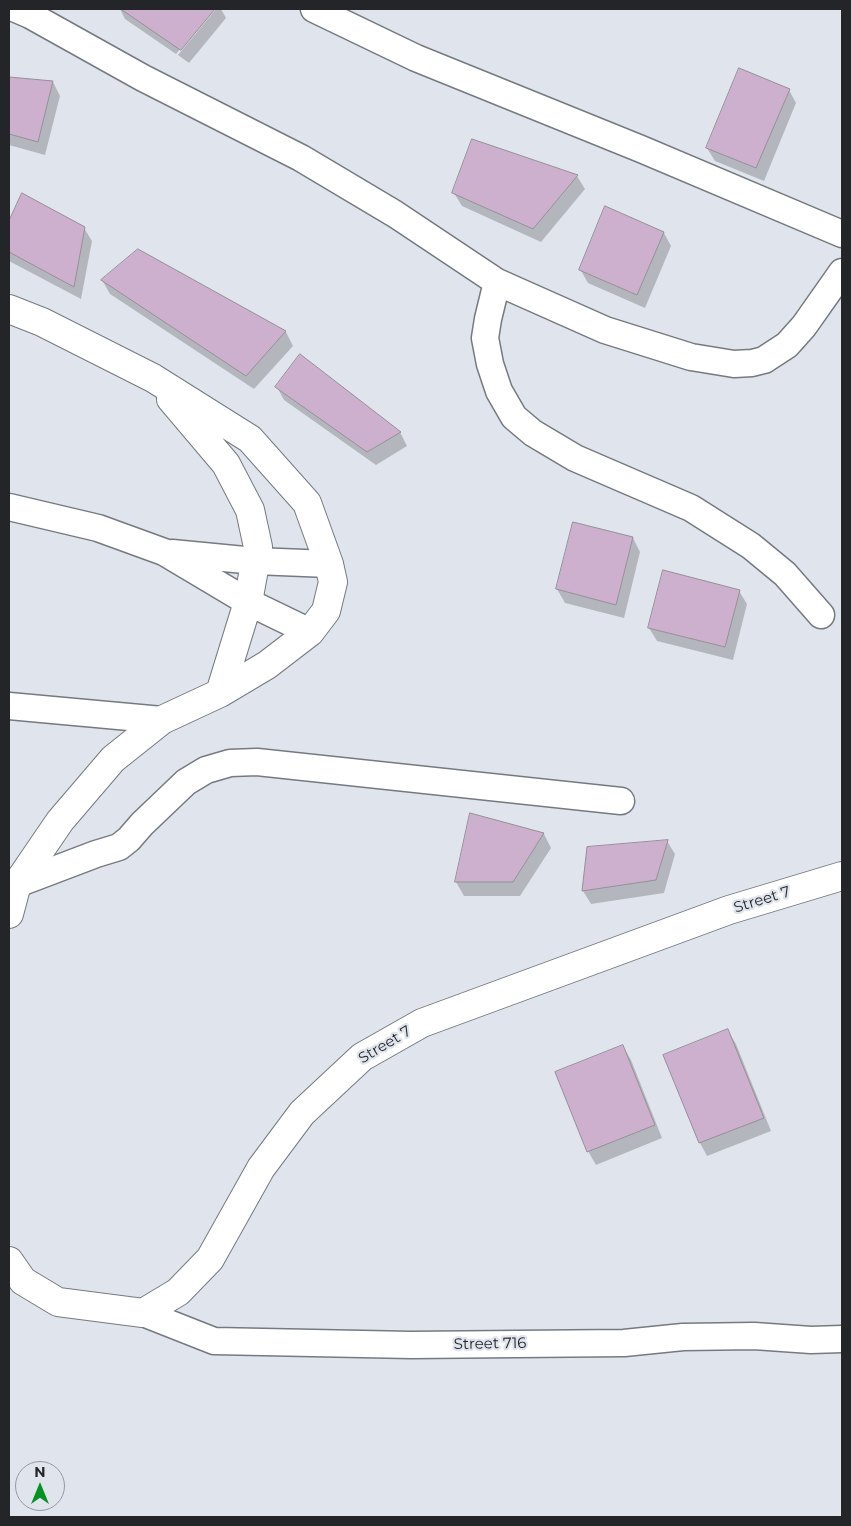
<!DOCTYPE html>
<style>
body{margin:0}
#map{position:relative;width:851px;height:1526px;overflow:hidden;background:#e0e5ed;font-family:Montserrat,sans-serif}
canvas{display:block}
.frame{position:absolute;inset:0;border:10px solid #232528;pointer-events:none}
.north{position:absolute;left:15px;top:1461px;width:50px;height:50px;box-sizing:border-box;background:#e0e5ed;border:1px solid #94989e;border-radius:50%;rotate:0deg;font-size:14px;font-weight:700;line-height:20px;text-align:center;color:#232528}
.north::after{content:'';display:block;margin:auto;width:18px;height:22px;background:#079123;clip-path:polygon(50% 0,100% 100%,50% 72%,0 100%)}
</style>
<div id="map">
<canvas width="851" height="1526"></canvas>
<div class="frame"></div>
<div class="north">N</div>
</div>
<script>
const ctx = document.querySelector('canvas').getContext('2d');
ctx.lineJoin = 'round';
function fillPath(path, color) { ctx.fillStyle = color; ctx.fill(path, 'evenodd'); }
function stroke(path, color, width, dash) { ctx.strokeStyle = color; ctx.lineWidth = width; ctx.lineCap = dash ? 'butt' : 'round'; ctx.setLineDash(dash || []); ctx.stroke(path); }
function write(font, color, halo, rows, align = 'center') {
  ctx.font = font + ' Montserrat,sans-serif'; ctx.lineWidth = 4.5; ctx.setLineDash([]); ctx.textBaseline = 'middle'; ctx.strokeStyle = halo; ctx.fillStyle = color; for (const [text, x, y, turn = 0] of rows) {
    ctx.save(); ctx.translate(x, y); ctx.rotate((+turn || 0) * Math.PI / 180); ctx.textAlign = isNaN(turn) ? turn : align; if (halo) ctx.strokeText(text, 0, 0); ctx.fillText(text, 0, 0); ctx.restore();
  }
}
fillPath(new Path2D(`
 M 120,9 L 213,9 L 176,54 L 125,19 Z
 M 216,9 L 221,9 L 226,18 L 189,63 L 178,55 Z
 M 9,78 L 53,82 L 60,96 L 45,155 L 9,145 Z
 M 789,90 L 796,103 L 764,181 L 715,161 L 707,148 Z
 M 577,176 L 585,189 L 541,242 L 462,206 L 454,193 Z
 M 23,195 L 84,228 L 92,241 L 81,299 L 9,261 L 9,224 Z
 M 664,233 L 671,246 L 645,308 L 588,283 L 580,269 Z
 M 139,250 L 286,332 L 293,346 L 254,389 L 110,294 L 102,280 Z
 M 277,387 L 400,432 L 407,446 L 376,465 L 284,400 Z
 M 633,538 L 640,552 L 624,618 L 565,603 L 557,589 Z
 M 739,591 L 747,604 L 733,660 L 657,641 L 649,628 Z
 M 471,815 L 544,834 L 551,848 L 520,896 L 464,896 L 456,882 Z
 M 667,841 L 675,854 L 664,893 L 591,904 L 583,891 L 588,848 Z
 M 728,1031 L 736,1044 L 771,1131 L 707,1156 L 700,1143 L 665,1056 Z
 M 623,1046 L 631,1060 L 662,1138 L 596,1165 L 588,1151 Z`), '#0003');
const building = new Path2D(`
 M 121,9 L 215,9 L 181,50 Z
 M 739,68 L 790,89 L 756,168 L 706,148 Z
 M 9,77 L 53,81 L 38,142 L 9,134 Z
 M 472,139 L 578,175 L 533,229 L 452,193 Z
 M 22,193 L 85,227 L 74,287 L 9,252 L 9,221 Z
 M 605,206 L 664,232 L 637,295 L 579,270 Z
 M 138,249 L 286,331 L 246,376 L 101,280 Z
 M 300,354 L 401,432 L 367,452 L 275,387 Z
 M 573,522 L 633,537 L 616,605 L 556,589 Z
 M 663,570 L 740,590 L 725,647 L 648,628 Z
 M 470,813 L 544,833 L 513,882 L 455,882 Z
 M 668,840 L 656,880 L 582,891 L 587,847 Z
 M 728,1029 L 764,1118 L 699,1143 L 663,1055 Z
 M 623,1045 L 655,1125 L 587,1152 L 555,1072 Z`);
fillPath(building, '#ccb0ce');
stroke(building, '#958f96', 1);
const minor = new Path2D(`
 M 16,9 L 30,15 L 143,78 L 301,158 L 395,214 L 497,282 L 605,330 L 691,357 L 734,364 L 752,363 L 764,360 L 787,345 L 804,326 L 842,272
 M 314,9 L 416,58 L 641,149 L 842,234
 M 497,282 L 488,319 L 485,338 L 490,364 L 499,391 L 514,417 L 533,433 L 575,458 L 691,508 L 751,546 L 785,574 L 821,615
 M 9,507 L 98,528 L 164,552 L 248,602 L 310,632
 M 172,553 L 255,561 L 329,564
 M 9,706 L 162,720
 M 17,884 L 96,854 L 119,847 L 129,839 L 142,824 L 186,782 L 206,770 L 230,763 L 257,762 L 621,801
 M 143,1313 L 214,1341 L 411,1345 L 624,1343 L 683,1337 L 754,1336 L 811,1340 L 842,1339`);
const primary = new Path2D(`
 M 9,309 L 42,322 L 153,378 L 250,439 L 307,503 L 329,564 L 333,582 L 326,611 L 310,632 L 267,665 L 220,693 L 162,720 L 113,759 L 60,821 L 17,884 L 9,914
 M 171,399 L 226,464 L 250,510 L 258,547 L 248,602 L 220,693
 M 9,1261 L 23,1281 L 58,1302 L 143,1313 L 178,1292 L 210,1259 L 261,1168 L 302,1113 L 362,1057 L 422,1023 L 729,910 L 842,876`);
stroke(minor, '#757a81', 29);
stroke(primary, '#757a81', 30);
stroke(minor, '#fff', 26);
stroke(primary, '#fff', 28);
write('15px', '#232528', '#e0e5ed', [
 ["Street 7",762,900,-17],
 ["Street 7",385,1045,-31],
 ["Street 716",490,1344,-1]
]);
</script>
